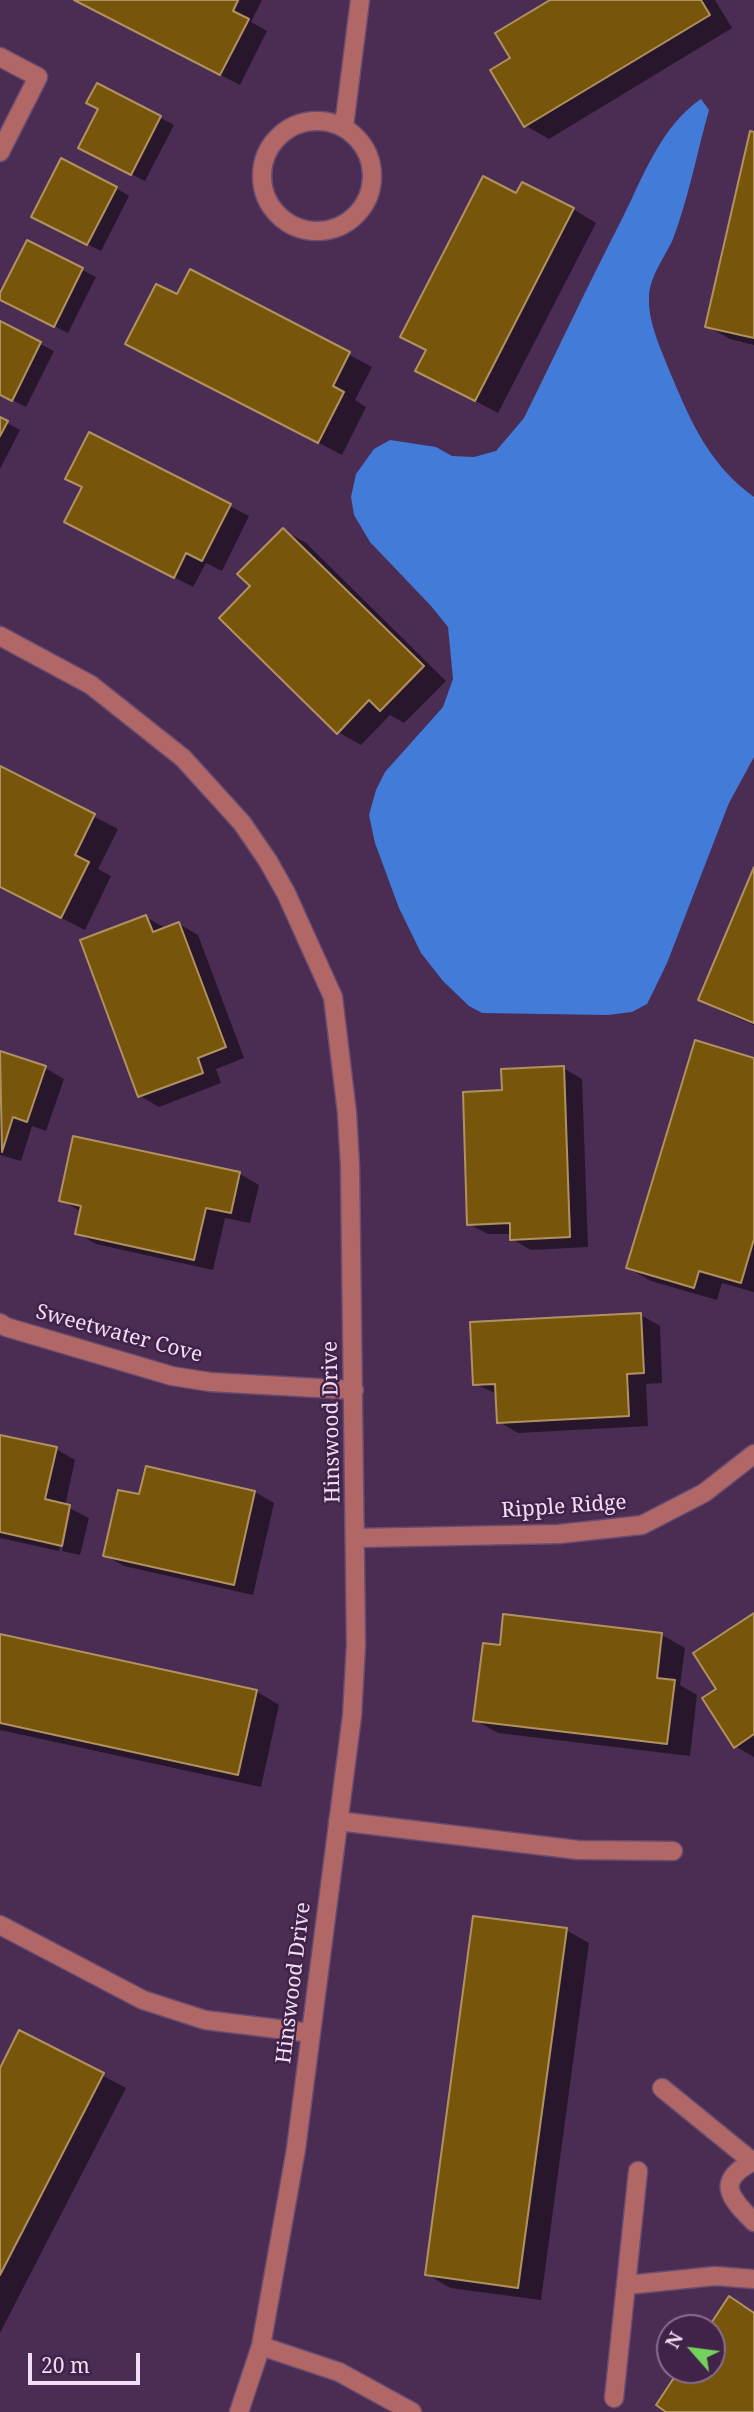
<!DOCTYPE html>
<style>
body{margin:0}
#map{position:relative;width:754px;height:2412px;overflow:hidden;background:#4b2c53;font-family:"Noto Serif",serif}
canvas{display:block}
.north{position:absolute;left:656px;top:2314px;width:70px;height:70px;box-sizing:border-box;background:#412248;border:2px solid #876d8e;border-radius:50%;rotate:298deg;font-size:19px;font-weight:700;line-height:28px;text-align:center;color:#f1def6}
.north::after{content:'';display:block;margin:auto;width:24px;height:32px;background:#73d25d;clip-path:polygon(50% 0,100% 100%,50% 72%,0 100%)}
.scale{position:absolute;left:28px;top:2353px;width:112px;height:32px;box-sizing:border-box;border:4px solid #f1def6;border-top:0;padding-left:9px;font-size:21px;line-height:24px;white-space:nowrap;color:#f1def6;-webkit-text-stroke:5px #412248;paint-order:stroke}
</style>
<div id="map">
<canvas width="754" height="2412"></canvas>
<div class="north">N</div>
<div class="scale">20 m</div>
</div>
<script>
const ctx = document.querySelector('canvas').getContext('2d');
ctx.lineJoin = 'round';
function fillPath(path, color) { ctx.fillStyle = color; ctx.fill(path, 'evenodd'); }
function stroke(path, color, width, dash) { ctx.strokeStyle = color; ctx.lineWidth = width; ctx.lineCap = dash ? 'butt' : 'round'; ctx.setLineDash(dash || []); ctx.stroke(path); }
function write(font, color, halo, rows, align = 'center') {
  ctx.font = font + ' "Noto Serif",serif'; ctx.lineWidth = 5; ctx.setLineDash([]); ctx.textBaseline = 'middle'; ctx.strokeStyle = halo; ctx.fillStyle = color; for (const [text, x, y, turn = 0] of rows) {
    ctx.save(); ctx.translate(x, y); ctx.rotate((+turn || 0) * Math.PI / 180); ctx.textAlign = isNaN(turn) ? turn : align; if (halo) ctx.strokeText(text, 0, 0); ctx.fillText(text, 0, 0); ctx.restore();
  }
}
fillPath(new Path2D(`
 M 701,99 L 709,110 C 697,152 689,197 673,239 C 665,257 649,277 649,298 C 648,321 659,344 667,365 C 689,417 706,462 754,497 L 754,757 L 729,803 L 667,963 L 655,988 L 647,1004 L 632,1012 L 608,1015 L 482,1013 L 469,1006 L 443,981 L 421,953 L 399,908 L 375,843 L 369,815 L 376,790 L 385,772 L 443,707 L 453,679 L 448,627 L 431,606 L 370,542 L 354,515 L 351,497 L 356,474 L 374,449 L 390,440 L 436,447 L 452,456 L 474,457 L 496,451 L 524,418 C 557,351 588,285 622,219 C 643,177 661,126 701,99 Z`), '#437bd9');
fillPath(new Path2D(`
 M 75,0 L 236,0 L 230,19 L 240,0 L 262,0 L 251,22 L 267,31 L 240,85 Z
 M 553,0 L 715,0 L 732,28 L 549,139 L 526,126 L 493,71 L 512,59 Z
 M 98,85 L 174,125 L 145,181 L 94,155 L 100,109 Z
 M 754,134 L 754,345 L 730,339 L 707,326 Z
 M 116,188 L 129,196 L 101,251 L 46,224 Z
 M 517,195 L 573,209 L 596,223 L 498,413 L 417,370 Z
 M 28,242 L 96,277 L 68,333 L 0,298 Z
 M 191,271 L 372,367 L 355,400 L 366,407 L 342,455 L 151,356 Z
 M 0,323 L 54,351 L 26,407 L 0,394 Z
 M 0,419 L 20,430 L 0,469 Z
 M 90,434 L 249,516 L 222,571 L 206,563 L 193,587 L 85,532 L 83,487 Z
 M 283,530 L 306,543 L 446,681 L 404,723 L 390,715 L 361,745 L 338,732 L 252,586 Z
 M 0,768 L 118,829 L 98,869 L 111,876 L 85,930 L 0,887 Z
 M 754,872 L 754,1025 L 723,1012 L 700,999 Z
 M 146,917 L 165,928 L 179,924 L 198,935 L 244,1058 L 216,1069 L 221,1083 L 159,1107 L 140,1096 Z
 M 0,1053 L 45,1068 L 64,1079 L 46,1131 L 32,1126 L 21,1161 L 0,1155 Z
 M 754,1060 L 754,1292 L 722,1283 L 717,1300 L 651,1281 L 628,1268 Z
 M 563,1068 L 582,1079 L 588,1247 L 531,1250 L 512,1239 L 512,1234 L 488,1234 L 469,1224 L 504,1092 Z
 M 75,1138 L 240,1174 L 259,1185 L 250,1223 L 225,1218 L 213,1270 L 96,1244 L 77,1233 L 80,1211 L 61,1200 Z
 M 641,1315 L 660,1326 L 662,1383 L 646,1384 L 648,1426 L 518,1433 L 499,1422 L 497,1394 L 475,1384 Z
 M 0,1436 L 56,1449 L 75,1460 L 65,1506 L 89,1518 L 80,1555 L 62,1551 L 71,1510 L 68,1510 L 59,1551 L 0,1538 Z
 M 147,1468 L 255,1492 L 274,1503 L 253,1595 L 124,1566 L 105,1555 L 141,1496 Z
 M 505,1616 L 662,1635 L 685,1648 L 680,1685 L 697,1695 L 690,1756 L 498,1733 L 475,1720 L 501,1647 Z
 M 754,1616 L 754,1757 L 735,1746 L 718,1689 Z
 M 0,1635 L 256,1691 L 279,1705 L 261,1787 L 0,1730 Z
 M 566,1930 L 589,1943 L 541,2300 L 450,2288 L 427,2274 Z
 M 20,2032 L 126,2088 L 0,2333 L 0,2071 Z`), '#0007');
const building = new Path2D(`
 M 74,0 L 238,0 L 233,11 L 249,19 L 220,75 Z
 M 550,0 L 701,0 L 710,15 L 524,127 L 490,70 L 510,58 L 495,33 Z
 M 97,83 L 161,116 L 131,175 L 78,148 L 98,109 L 86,103 Z
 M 750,131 L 754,132 L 754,338 L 705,327 Z
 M 61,158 L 117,187 L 87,245 L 31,217 Z
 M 483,176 L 516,193 L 522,182 L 574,208 L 475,401 L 415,371 L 426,350 L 400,337 Z
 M 27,240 L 83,268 L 54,327 L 0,300 L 0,293 Z
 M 190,269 L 350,352 L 333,386 L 344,392 L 318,443 L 125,344 L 156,284 L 177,294 Z
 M 0,321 L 41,342 L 12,401 L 0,395 Z
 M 0,417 L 8,421 L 0,436 Z
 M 89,432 L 231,504 L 202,561 L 186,553 L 174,578 L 64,522 L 82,487 L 65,479 Z
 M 283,528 L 424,666 L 380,711 L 369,700 L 337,734 L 219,618 L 250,586 L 237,574 Z
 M 0,766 L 95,814 L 75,855 L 89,862 L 61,918 L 0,887 Z
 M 754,867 L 754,1023 L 698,1000 Z
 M 146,915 L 153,932 L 179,922 L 226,1047 L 198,1058 L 203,1073 L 138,1097 L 80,940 Z
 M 695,1040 L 754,1058 L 754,1239 L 741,1283 L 699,1271 L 694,1288 L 626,1268 Z
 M 0,1051 L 46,1066 L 27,1122 L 13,1117 L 2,1152 Z
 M 564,1066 L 570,1237 L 510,1240 L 510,1223 L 467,1225 L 463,1092 L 502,1090 L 501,1069 Z
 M 73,1136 L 240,1172 L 231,1213 L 206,1208 L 194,1260 L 75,1234 L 81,1206 L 59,1201 Z
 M 641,1313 L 644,1373 L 627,1374 L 629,1416 L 497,1423 L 495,1384 L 473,1385 L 470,1322 Z
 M 0,1435 L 57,1447 L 45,1499 L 70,1505 L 62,1546 L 0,1532 Z
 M 146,1466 L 255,1491 L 234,1585 L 103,1556 L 118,1490 L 139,1494 Z
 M 754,1613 L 754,1734 L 734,1748 L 702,1698 L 716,1689 L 693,1653 Z
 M 503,1614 L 662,1633 L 657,1678 L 675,1680 L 667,1744 L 473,1721 L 483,1643 L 500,1645 Z
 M 0,1634 L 257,1690 L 238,1775 L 0,1723 Z
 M 473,1916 L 567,1928 L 518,2288 L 425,2275 Z
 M 19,2030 L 104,2073 L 0,2275 L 0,2068 Z
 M 729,2296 L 754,2313 L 754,2412 L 666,2412 L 656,2405 L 679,2370 L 712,2370 L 712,2328 L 708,2328 Z`);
fillPath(building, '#77550b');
stroke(building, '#b09261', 2);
const minor = new Path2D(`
 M 0,57 L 38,77 L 0,152
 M262 176a55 55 0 1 1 110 0a55 55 0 1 1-110 0Z
 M 344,126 L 360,0
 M 0,636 L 91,685 L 183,758 L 242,823 L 268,861 L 286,893 L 333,997 L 347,1113 L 350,1166 L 356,1645 L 352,1716 L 296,2149 L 261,2346 L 239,2412
 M 0,1323 L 6,1327 L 172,1376 L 210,1382 L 354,1390
 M 356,1538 L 559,1534 L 642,1525 L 704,1493 L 754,1454
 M 338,1821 L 578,1850 L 673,1851
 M 0,1925 L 143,2000 L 205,2020 L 311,2033
 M 662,2088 L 753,2162
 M 754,2161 C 714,2181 730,2198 754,2222
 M 627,2285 L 715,2276 L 754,2279
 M 261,2346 L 339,2372 L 412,2412
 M 614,2398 L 638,2171`);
stroke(minor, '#694c70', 21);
stroke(minor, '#b26767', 18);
write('21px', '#f1def6', '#412248', [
 ["Sweetwater Cove",119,1334,15],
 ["Hinswood Drive",332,1422,-91],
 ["Ripple Ridge",564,1507,-4],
 ["Hinswood Drive",294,1983,-83]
]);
</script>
